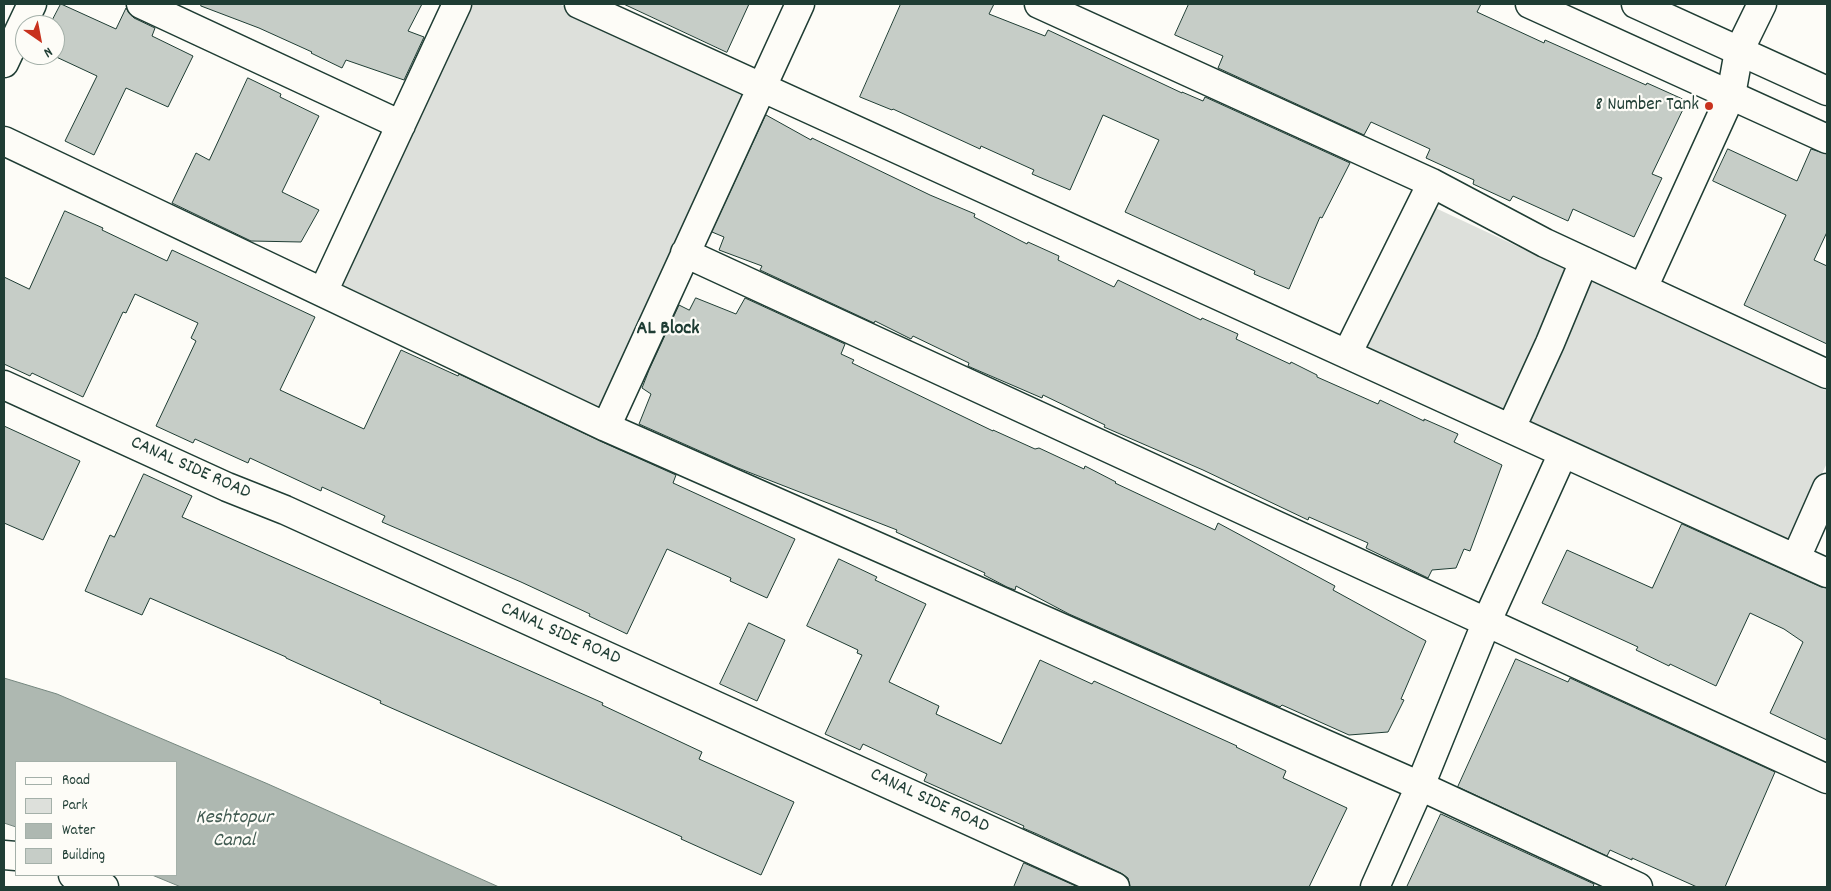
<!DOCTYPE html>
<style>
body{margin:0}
#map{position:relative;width:1831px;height:891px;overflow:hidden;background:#fdfcf7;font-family:Dekko,sans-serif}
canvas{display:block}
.frame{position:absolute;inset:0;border:5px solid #1f3d34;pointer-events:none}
.legend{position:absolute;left:15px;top:761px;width:162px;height:115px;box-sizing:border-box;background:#fdfcf7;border:1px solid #a4b0a9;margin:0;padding:6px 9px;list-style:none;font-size:15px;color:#1f3d34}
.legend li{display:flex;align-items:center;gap:10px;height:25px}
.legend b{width:25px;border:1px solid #a4b0a9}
.north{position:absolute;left:15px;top:15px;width:50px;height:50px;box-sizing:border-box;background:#fdfcf7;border:1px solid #a4b0a9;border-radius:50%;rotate:147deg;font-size:14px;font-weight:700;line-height:20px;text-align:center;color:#1f3d34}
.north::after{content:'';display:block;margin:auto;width:18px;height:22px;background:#c8321e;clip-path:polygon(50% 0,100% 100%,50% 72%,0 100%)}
</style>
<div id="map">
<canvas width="1831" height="891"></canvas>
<div class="frame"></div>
<ul class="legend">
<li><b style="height:6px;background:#fdfcf7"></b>Road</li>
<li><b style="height:14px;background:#dde0db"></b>Park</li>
<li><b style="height:14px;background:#aeb8b1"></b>Water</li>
<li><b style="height:14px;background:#c6cdc7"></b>Building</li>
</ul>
<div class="north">N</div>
</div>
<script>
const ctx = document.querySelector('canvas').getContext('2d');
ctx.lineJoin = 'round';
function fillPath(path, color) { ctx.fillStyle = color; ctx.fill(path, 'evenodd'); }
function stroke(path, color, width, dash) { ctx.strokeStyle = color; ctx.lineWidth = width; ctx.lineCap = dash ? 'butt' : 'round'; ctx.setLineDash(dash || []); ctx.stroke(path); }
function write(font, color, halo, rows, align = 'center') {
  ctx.font = font + ' Dekko,sans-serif'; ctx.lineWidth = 4.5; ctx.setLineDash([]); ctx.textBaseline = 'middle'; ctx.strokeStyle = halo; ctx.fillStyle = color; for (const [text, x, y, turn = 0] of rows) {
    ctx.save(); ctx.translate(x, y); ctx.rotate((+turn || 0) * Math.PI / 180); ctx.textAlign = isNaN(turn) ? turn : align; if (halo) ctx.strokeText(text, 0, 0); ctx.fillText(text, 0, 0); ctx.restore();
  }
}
fillPath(new Path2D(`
 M 471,4 L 559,4 L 746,93 L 601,410 L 336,283 Z
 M 1429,205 L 1827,391 L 1827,463 L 1789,545 L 1360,347 Z`), '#dde0db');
const water = new Path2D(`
 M 4,678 L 57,694 L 268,784 L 499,887 L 181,887 L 152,875 L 176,875 L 176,762 L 16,762 L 16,827 L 4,823 Z`);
fillPath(water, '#aeb8b1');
stroke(water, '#75877f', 1);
const building = new Path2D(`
 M 61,4 L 116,29 L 126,8 L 129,13 L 134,18 L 155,28 L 152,36 L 193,56 L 168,107 L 126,88 L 94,155 L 65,141 L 97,76 L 52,55 L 55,55 L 55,25 L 50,25 Z
 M 202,4 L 422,4 L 408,31 L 424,37 L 404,80 L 346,60 L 342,68 L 311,53 L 312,52 L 259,28 L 201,6 Z
 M 624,4 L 749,4 L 727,52 Z
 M 901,4 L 994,4 L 989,14 L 1045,36 L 1048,30 L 1182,93 L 1182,92 L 1203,101 L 1205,97 L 1350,163 L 1322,218 L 1320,217 L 1289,289 L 1254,274 L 1255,271 L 1125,212 L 1159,140 L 1103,115 L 1070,190 L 1032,174 L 1034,170 L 981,146 L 980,149 L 893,109 L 892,110 L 860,97 Z
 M 1189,4 L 1481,4 L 1477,12 L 1544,43 L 1545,40 L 1646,85 L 1647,83 L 1687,101 L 1652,174 L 1662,178 L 1634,237 L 1573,209 L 1568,221 L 1513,196 L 1510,201 L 1473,184 L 1474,180 L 1426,158 L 1430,149 L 1371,122 L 1364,135 L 1218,68 L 1223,56 L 1175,35 Z
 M 248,78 L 281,94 L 280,97 L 319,116 L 282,192 L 319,210 L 301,242 L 251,241 L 172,203 L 196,153 L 209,160 Z
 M 766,115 L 811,140 L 812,138 L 930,195 L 975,214 L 974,217 L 1027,244 L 1028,242 L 1059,256 L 1058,260 L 1114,287 L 1118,280 L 1201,320 L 1202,318 L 1238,334 L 1236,339 L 1290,364 L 1291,362 L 1317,375 L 1317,377 L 1378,404 L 1380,400 L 1424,421 L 1424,419 L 1458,434 L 1454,442 L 1502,465 L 1470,551 L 1464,549 L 1456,568 L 1432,570 L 1428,578 L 1366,548 L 1368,543 L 1309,517 L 1308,520 L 1203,470 L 1104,427 L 1105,425 L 1043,395 L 1042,398 L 970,367 L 968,366 L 969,363 L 913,336 L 911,339 L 875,321 L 874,323 L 760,270 L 762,266 L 719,250 L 724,237 L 712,232 Z
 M 1728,149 L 1797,181 L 1811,149 L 1827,154 L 1827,232 L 1814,260 L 1827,266 L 1827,344 L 1744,305 L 1786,215 L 1713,181 Z
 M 65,211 L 103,228 L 102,230 L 167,261 L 172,250 L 315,317 L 280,390 L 364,429 L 401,350 L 458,376 L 459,374 L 600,441 L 676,475 L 673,483 L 795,539 L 767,598 L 730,581 L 731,578 L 667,549 L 627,634 L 589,616 L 590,614 L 521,582 L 382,522 L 385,516 L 322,487 L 321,491 L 250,458 L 248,463 L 195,439 L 193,443 L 156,426 L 196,341 L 191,338 L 198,323 L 135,294 L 126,313 L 123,312 L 83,397 L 32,373 L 30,376 L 4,364 L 4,277 L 29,289 Z
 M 696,298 L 736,314 L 745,298 L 845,344 L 841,354 L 854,360 L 852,363 L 993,431 L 993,430 L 1035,449 L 1039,448 L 1084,469 L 1085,466 L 1116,482 L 1115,483 L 1215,530 L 1218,523 L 1335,586 L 1333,590 L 1426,641 L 1401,699 L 1404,700 L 1388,732 L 1349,735 L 1282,705 L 1280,707 L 1069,614 L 1016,586 L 1015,590 L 1007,587 L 984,575 L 985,573 L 896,532 L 897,530 L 738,468 L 639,424 L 651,394 L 642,388 L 649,370 L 679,305 L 689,310 Z
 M 4,426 L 80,461 L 43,540 L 4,523 Z
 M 144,474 L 192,496 L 182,517 L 603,703 L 602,705 L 702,752 L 699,759 L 794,802 L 761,875 L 681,839 L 682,837 L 609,804 L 380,703 L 381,701 L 286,658 L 286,657 L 150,598 L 142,615 L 85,591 L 110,535 L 114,537 Z
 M 1682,524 L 1821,587 L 1827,588 L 1827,740 L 1770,713 L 1803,642 L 1784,629 L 1750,613 L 1716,686 L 1670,664 L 1669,666 L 1636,650 L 1638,647 L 1542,603 L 1567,550 L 1652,588 Z
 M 839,559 L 877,577 L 875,580 L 926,604 L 889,682 L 939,706 L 936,714 L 1001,744 L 1040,660 L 1092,684 L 1094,681 L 1237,746 L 1236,747 L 1286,771 L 1283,778 L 1347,808 L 1309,887 L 1130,887 L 1128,878 L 1121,873 L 1037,834 L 1023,828 L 1024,826 L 924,781 L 927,774 L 863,744 L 860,750 L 825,734 L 862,655 L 857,653 L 858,650 L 807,626 Z
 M 749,623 L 785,640 L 757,701 L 720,684 Z
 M 1516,659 L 1568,682 L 1570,678 L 1775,772 L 1725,887 L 1697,887 L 1632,858 L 1632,860 L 1610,850 L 1607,856 L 1458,787 Z
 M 1441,814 L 1594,884 L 1593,887 L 1407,887 Z
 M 1024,863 L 1078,887 L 1014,887 Z`);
fillPath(building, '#c6cdc7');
stroke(building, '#1f3d34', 1);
const minor = new Path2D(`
 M 141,4 L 401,125
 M 579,4 L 1827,573
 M 1039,4 L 1432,183 L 1545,243 L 1827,374
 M 4,63 L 32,4
 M 4,141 L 606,427 L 1420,786 L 1638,887
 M 685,253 L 1827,779
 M 1643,288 L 1731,95 L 1739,51 L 1762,4
 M 323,292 L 457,4
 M 1347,354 L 1432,183
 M 4,385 L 227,487 L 285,510 L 1115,887
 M 606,427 L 800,4
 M 1511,428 L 1550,343 L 1584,261
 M 1796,558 L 1827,488
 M 4,855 L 16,856
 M 73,875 L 104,887
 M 1375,887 L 1420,786 L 1487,621 L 1563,453`);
const major = new Path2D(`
 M 1530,4 L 1827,139
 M 1636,4 L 1827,91`);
stroke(minor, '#1f3d34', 31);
stroke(major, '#1f3d34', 31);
stroke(minor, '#fdfcf7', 28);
stroke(major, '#fdfcf7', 28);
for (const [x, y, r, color] of [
 [1709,106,5,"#c8321e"]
]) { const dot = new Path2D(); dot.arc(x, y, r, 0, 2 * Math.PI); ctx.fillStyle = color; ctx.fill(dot); stroke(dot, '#fdfcf7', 2); }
write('19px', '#1f3d34', '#fdfcf7', [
 ["8 Number Tank",1699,106]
], 'right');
write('19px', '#1f3d34', '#fdfcf7', [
 ["CANAL SIDE ROAD",190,469,24],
 ["CANAL SIDE ROAD",560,635,24],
 ["CANAL SIDE ROAD",929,802,25]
]);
write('bold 20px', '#1f3d34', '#fdfcf7', [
 ["AL Block",668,330]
]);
write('italic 20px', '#435c53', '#fdfcf7', [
 ["Keshtopur",234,819],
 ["Canal",234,842]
]);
</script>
